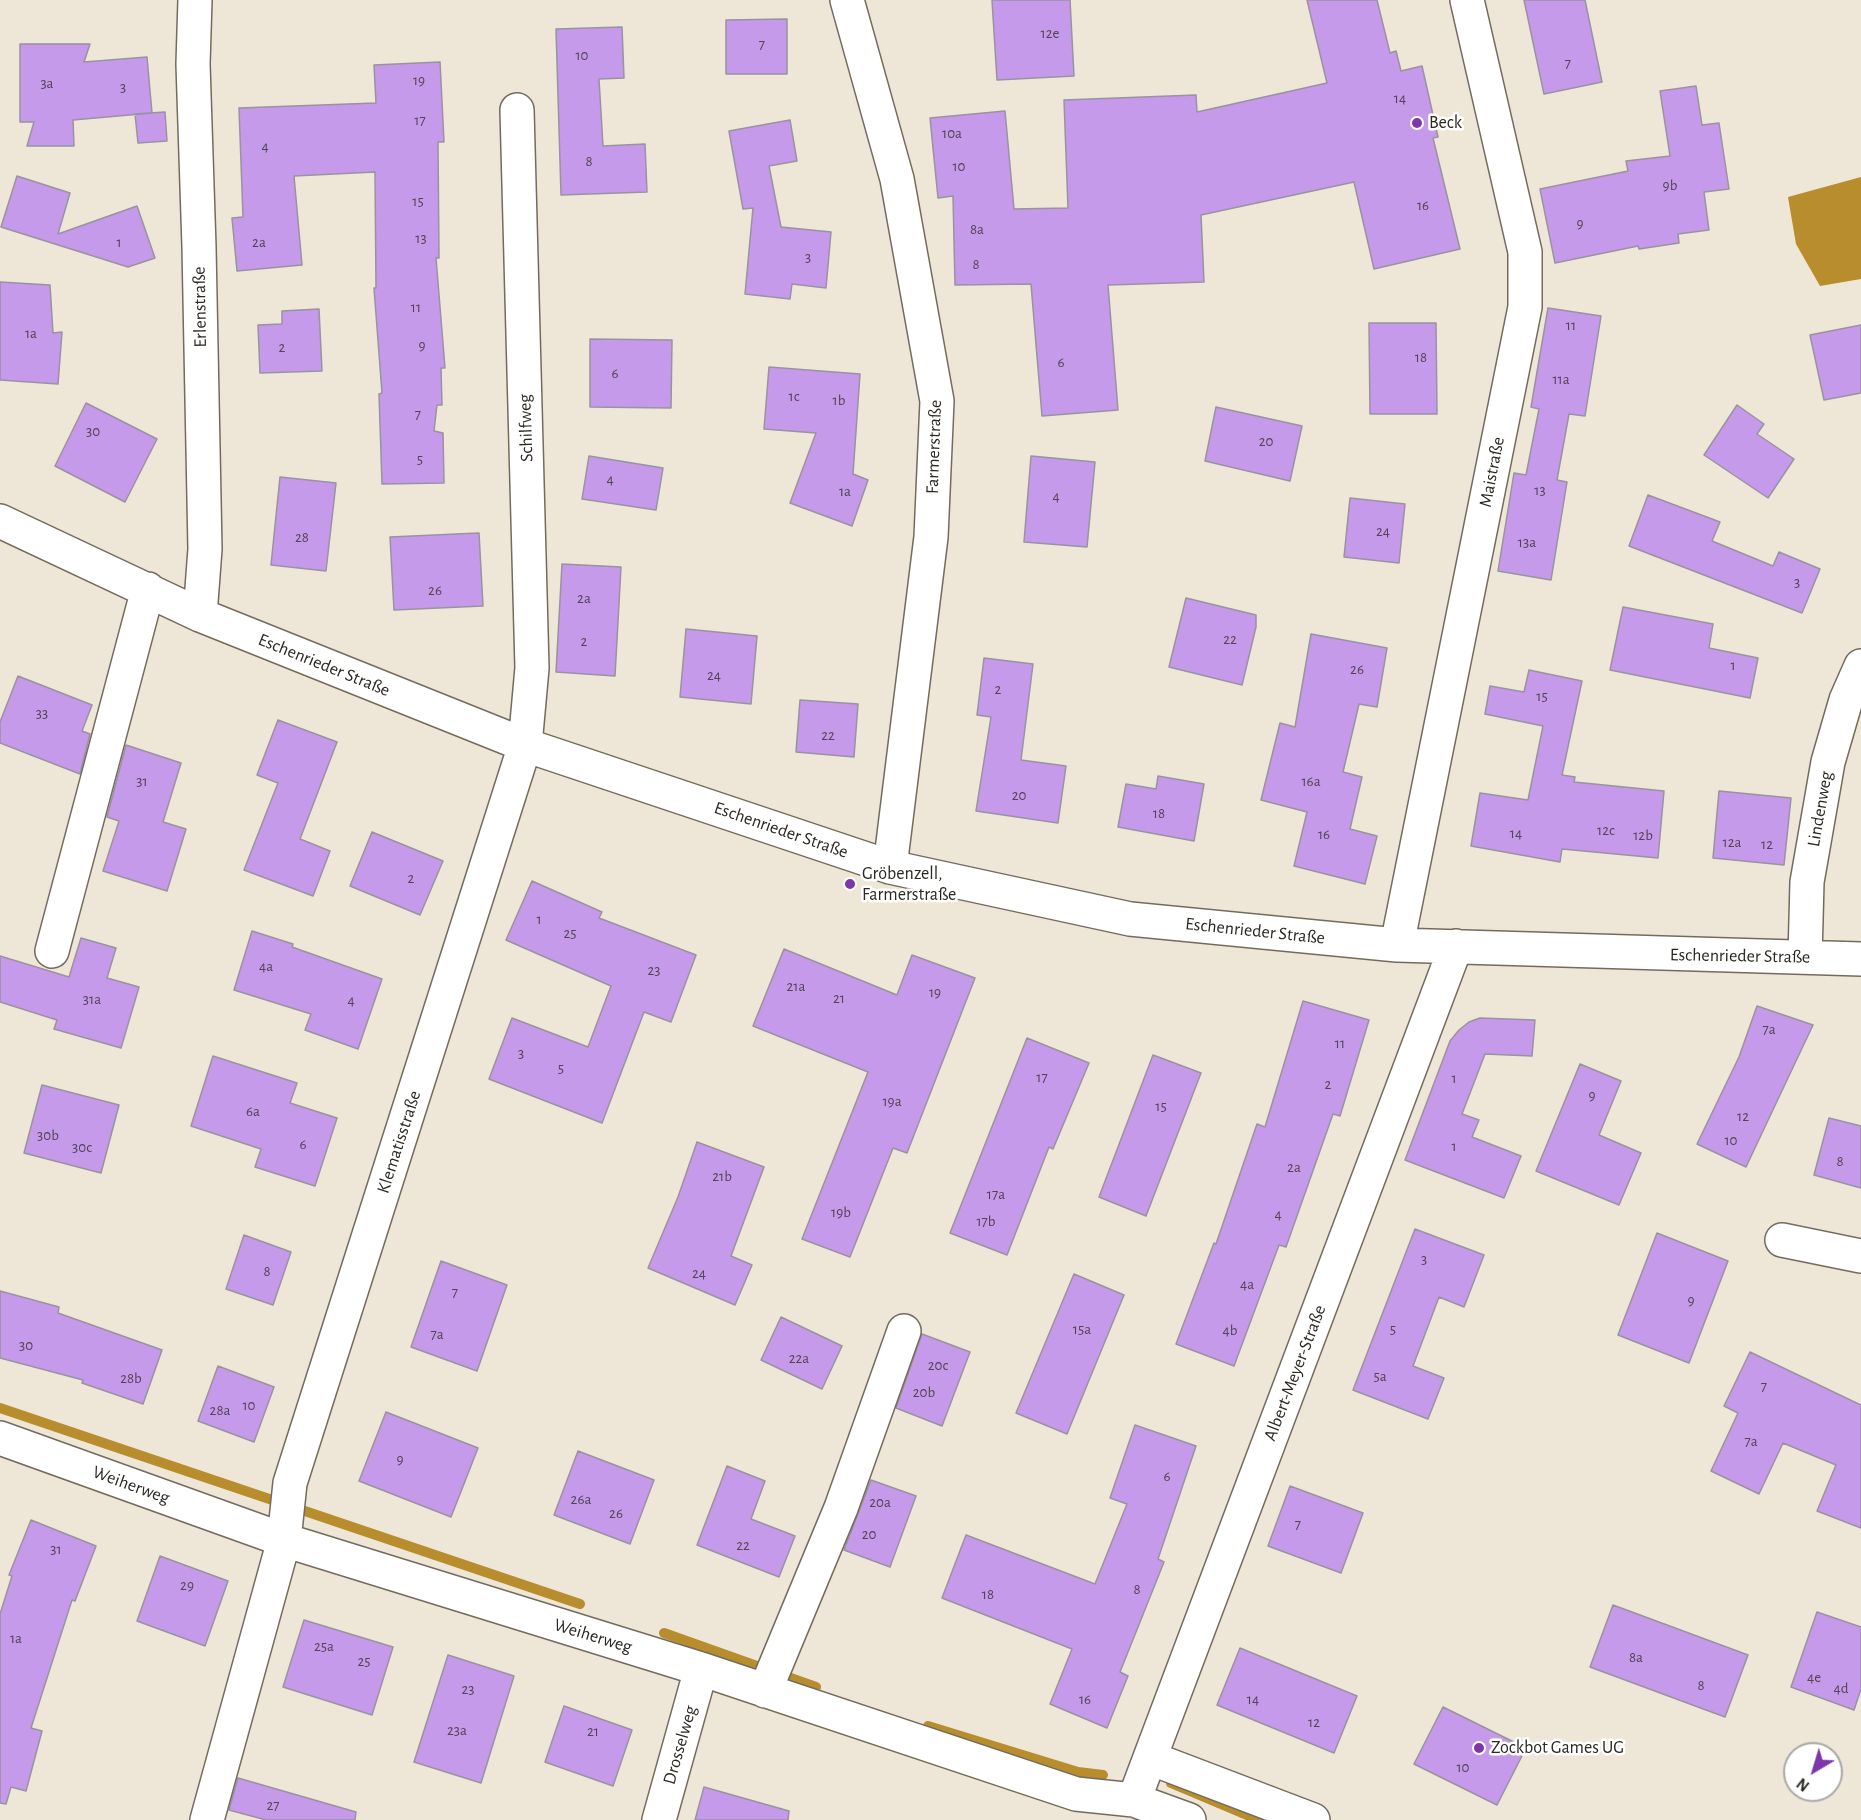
<!DOCTYPE html>
<meta charset="utf-8">
<style>
body{margin:0}
#map{position:relative;width:1861px;height:1820px;overflow:hidden;background:#eee6d6;font-family:"Alegreya Sans",sans-serif}
canvas{display:block}
.north{position:absolute;left:1783px;top:1742px;width:60px;height:60px;box-sizing:border-box;background:#fff;border:2px solid #aaa9a7;border-radius:50%;rotate:218deg;font-size:16px;font-weight:700;line-height:24px;text-align:center;color:#2b2822}
.north::after{content:'';display:block;margin:auto;width:21px;height:27px;background:#7d37aa;clip-path:polygon(50% 0,100% 100%,50% 72%,0 100%)}
</style>
<div id="map">
<canvas width="1861" height="1820"></canvas>
<div class="north">N</div>
</div>
<script>
const ctx = document.querySelector('canvas').getContext('2d');
ctx.lineJoin = 'round';
function fillPath(path, color) { ctx.fillStyle = color; ctx.fill(path, 'evenodd'); }
function stroke(path, color, width, dash) { ctx.strokeStyle = color; ctx.lineWidth = width; ctx.lineCap = dash ? 'butt' : 'round'; ctx.setLineDash(dash || []); ctx.stroke(path); }
function write(font, color, halo, rows, align = 'center') {
  ctx.font = font + ' "Alegreya Sans",sans-serif'; ctx.lineWidth = 5; ctx.setLineDash([]); ctx.textBaseline = 'middle'; ctx.strokeStyle = halo; ctx.fillStyle = color; for (const [text, x, y, turn = 0] of rows) {
    ctx.save(); ctx.translate(x, y); ctx.rotate((+turn || 0) * Math.PI / 180); ctx.textAlign = isNaN(turn) ? turn : align; if (halo) ctx.strokeText(text, 0, 0); ctx.fillText(text, 0, 0); ctx.restore();
  }
}
fillPath(new Path2D(`
 M 1861,177 L 1861,279 L 1820,286 L 1796,244 L 1788,197 Z`), '#b88d2e');
stroke(new Path2D(`
 M 0,1408 L 580,1604
 M 664,1633 L 816,1687
 M 928,1726 L 1078,1772 L 1103,1775
 M 1171,1783 L 1259,1820`), '#b88d2e', 10);
const building = new Path2D(`
 M 992,0 L 1070,0 L 1074,76 L 997,80 Z
 M 1307,0 L 1377,0 L 1390,53 L 1396,51 L 1401,71 L 1422,66 L 1438,137 L 1433,138 L 1460,249 L 1374,269 L 1354,182 L 1201,215 L 1204,282 L 1108,285 L 1118,410 L 1042,416 L 1031,284 L 955,285 L 953,196 L 938,198 L 930,118 L 1005,111 L 1014,209 L 1068,208 L 1064,100 L 1196,95 L 1197,112 L 1327,83 Z
 M 1524,0 L 1585,0 L 1602,82 L 1544,94 Z
 M 787,19 L 787,74 L 726,74 L 726,20 Z
 M 622,27 L 624,78 L 599,79 L 603,146 L 645,144 L 647,192 L 561,195 L 556,29 Z
 M 20,44 L 90,44 L 84,62 L 147,57 L 152,113 L 73,120 L 74,146 L 27,146 L 34,122 L 20,122 Z
 M 440,62 L 444,142 L 438,142 L 439,258 L 436,258 L 445,368 L 441,368 L 442,405 L 437,405 L 434,431 L 443,433 L 444,483 L 382,484 L 379,394 L 382,393 L 374,288 L 376,288 L 375,172 L 294,176 L 302,265 L 237,271 L 232,218 L 243,217 L 239,108 L 376,103 L 374,65 Z
 M 1696,86 L 1702,125 L 1719,123 L 1729,189 L 1704,192 L 1709,230 L 1678,234 L 1679,243 L 1639,249 L 1638,246 L 1555,263 L 1540,189 L 1628,171 L 1626,161 L 1670,156 L 1660,91 Z
 M 165,112 L 167,141 L 138,143 L 135,114 Z
 M 790,120 L 797,161 L 769,166 L 781,227 L 831,232 L 826,288 L 792,284 L 790,299 L 745,294 L 753,208 L 743,209 L 729,131 Z
 M 17,176 L 70,193 L 58,234 L 137,206 L 155,258 L 128,267 L 1,227 Z
 M 0,282 L 50,285 L 53,333 L 62,332 L 58,384 L 0,380 Z
 M 1548,308 L 1601,316 L 1585,416 L 1569,414 L 1557,480 L 1567,482 L 1551,580 L 1498,571 L 1514,473 L 1526,475 L 1539,409 L 1531,407 Z
 M 319,309 L 322,371 L 260,373 L 258,325 L 282,324 L 282,311 Z
 M 1369,323 L 1436,323 L 1437,414 L 1370,414 Z
 M 1861,325 L 1861,393 L 1824,400 L 1810,335 Z
 M 590,339 L 672,340 L 671,408 L 590,407 Z
 M 769,367 L 860,374 L 853,474 L 868,480 L 852,526 L 790,503 L 816,433 L 764,429 Z
 M 86,403 L 157,439 L 125,502 L 55,466 Z
 M 1737,405 L 1764,424 L 1757,434 L 1794,459 L 1768,498 L 1704,455 Z
 M 1216,407 L 1302,426 L 1290,481 L 1205,461 Z
 M 589,456 L 663,468 L 656,510 L 582,499 Z
 M 1031,456 L 1095,462 L 1087,547 L 1024,542 Z
 M 280,477 L 336,483 L 326,571 L 271,565 Z
 M 1648,495 L 1720,522 L 1712,541 L 1773,566 L 1779,552 L 1820,569 L 1802,613 L 1629,546 Z
 M 1350,498 L 1405,504 L 1399,563 L 1344,557 Z
 M 479,533 L 483,606 L 394,610 L 390,537 Z
 M 562,564 L 621,567 L 615,676 L 556,672 Z
 M 1186,598 L 1256,615 L 1256,627 L 1242,685 L 1169,667 Z
 M 1623,607 L 1713,624 L 1709,648 L 1758,658 L 1750,698 L 1610,670 Z
 M 686,629 L 757,636 L 751,704 L 680,697 Z
 M 1311,634 L 1387,648 L 1377,707 L 1359,704 L 1343,772 L 1362,777 L 1350,829 L 1377,836 L 1365,884 L 1294,866 L 1307,812 L 1261,800 L 1280,723 L 1295,727 Z
 M 984,658 L 1033,664 L 1021,760 L 1066,766 L 1058,823 L 976,811 L 991,717 L 977,715 Z
 M 1529,670 L 1582,681 L 1562,775 L 1575,777 L 1574,782 L 1664,791 L 1658,858 L 1562,849 L 1560,862 L 1471,846 L 1480,793 L 1528,800 L 1543,726 L 1485,714 L 1490,686 L 1524,692 Z
 M 18,676 L 92,705 L 82,731 L 90,734 L 80,774 L 0,743 L 0,722 Z
 M 800,700 L 858,704 L 854,757 L 796,752 Z
 M 278,720 L 337,742 L 300,839 L 330,851 L 313,896 L 244,870 L 278,783 L 257,775 Z
 M 126,745 L 181,763 L 163,822 L 186,829 L 167,891 L 103,871 L 119,821 L 107,817 Z
 M 1158,776 L 1204,784 L 1194,841 L 1118,827 L 1126,784 L 1156,789 Z
 M 1719,791 L 1791,798 L 1784,865 L 1713,858 Z
 M 372,832 L 443,861 L 420,915 L 350,886 Z
 M 532,881 L 602,912 L 599,918 L 696,955 L 671,1022 L 644,1012 L 602,1123 L 489,1079 L 512,1018 L 588,1047 L 611,986 L 506,940 Z
 M 252,931 L 293,944 L 292,947 L 382,979 L 358,1049 L 305,1030 L 311,1014 L 234,990 Z
 M 81,938 L 116,948 L 107,978 L 139,987 L 121,1048 L 54,1029 L 57,1020 L 0,1002 L 0,956 L 69,977 Z
 M 784,949 L 897,995 L 912,955 L 975,978 L 907,1153 L 893,1148 L 850,1257 L 802,1239 L 868,1072 L 753,1026 Z
 M 1303,1001 L 1369,1020 L 1340,1116 L 1333,1114 L 1286,1247 L 1279,1245 L 1234,1366 L 1176,1344 L 1214,1243 L 1216,1244 L 1257,1124 L 1265,1127 Z
 M 1757,1006 L 1813,1025 L 1746,1167 L 1697,1144 L 1739,1057 Z
 M 1480,1018 L 1535,1020 L 1532,1056 L 1485,1054 L 1462,1114 L 1479,1120 L 1472,1137 L 1521,1156 L 1504,1198 L 1405,1160 L 1450,1041 L 1459,1030 L 1469,1022 Z
 M 1027,1038 L 1089,1063 L 1053,1149 L 1049,1147 L 1007,1255 L 950,1233 Z
 M 1153,1055 L 1201,1073 L 1146,1216 L 1099,1197 Z
 M 213,1056 L 297,1083 L 290,1103 L 337,1118 L 315,1186 L 255,1167 L 261,1149 L 191,1126 Z
 M 1580,1064 L 1621,1081 L 1599,1135 L 1641,1153 L 1619,1205 L 1536,1171 Z
 M 42,1085 L 119,1105 L 101,1173 L 24,1153 Z
 M 1829,1118 L 1861,1126 L 1861,1188 L 1814,1175 Z
 M 697,1142 L 764,1167 L 731,1256 L 752,1265 L 735,1305 L 648,1268 L 678,1197 Z
 M 1415,1229 L 1484,1255 L 1464,1307 L 1439,1297 L 1413,1366 L 1444,1378 L 1428,1419 L 1353,1390 Z
 M 1657,1233 L 1728,1261 L 1689,1363 L 1618,1335 Z
 M 244,1235 L 291,1252 L 273,1305 L 226,1289 Z
 M 441,1261 L 507,1285 L 477,1371 L 411,1347 Z
 M 1074,1274 L 1124,1295 L 1067,1434 L 1016,1413 Z
 M 0,1291 L 59,1307 L 58,1313 L 162,1350 L 143,1404 L 82,1383 L 83,1380 L 0,1358 Z
 M 781,1317 L 842,1346 L 822,1389 L 761,1360 Z
 M 922,1334 L 970,1352 L 942,1426 L 896,1408 Z
 M 1750,1352 L 1861,1405 L 1861,1528 L 1817,1511 L 1836,1465 L 1783,1443 L 1759,1494 L 1711,1471 L 1738,1413 L 1724,1406 Z
 M 218,1366 L 274,1387 L 254,1442 L 198,1421 Z
 M 386,1412 L 478,1448 L 451,1517 L 359,1481 Z
 M 1135,1425 L 1196,1446 L 1158,1559 L 1164,1562 L 1120,1672 L 1128,1676 L 1107,1728 L 1050,1704 L 1072,1649 L 942,1598 L 966,1535 L 1095,1584 L 1127,1504 L 1110,1498 Z
 M 578,1451 L 654,1480 L 630,1544 L 554,1515 Z
 M 727,1466 L 765,1481 L 751,1519 L 795,1536 L 779,1577 L 697,1545 Z
 M 871,1480 L 916,1496 L 890,1567 L 844,1550 Z
 M 1290,1486 L 1363,1513 L 1341,1573 L 1268,1546 Z
 M 31,1520 L 96,1546 L 75,1601 L 72,1600 L 31,1728 L 42,1731 L 26,1791 L 11,1787 L 6,1804 L 0,1803 L 0,1614 L 12,1576 L 9,1575 Z
 M 160,1556 L 228,1581 L 205,1646 L 137,1621 Z
 M 1613,1605 L 1748,1655 L 1725,1717 L 1590,1667 Z
 M 1817,1612 L 1861,1627 L 1861,1689 L 1854,1710 L 1791,1687 Z
 M 304,1620 L 393,1647 L 372,1715 L 283,1687 Z
 M 1240,1648 L 1357,1696 L 1334,1753 L 1217,1705 Z
 M 448,1655 L 514,1676 L 481,1783 L 414,1762 Z
 M 564,1706 L 632,1730 L 613,1786 L 545,1762 Z
 M 1443,1707 L 1526,1748 L 1497,1805 L 1414,1764 Z
 M 238,1778 L 356,1812 L 355,1820 L 266,1820 L 229,1810 Z
 M 704,1787 L 789,1811 L 788,1820 L 695,1820 Z`);
fillPath(building, '#c69aea');
stroke(building, '#9992a0', 1.5);
const minor = new Path2D(`
 M 195,0 L 193,64 L 199,247 L 205,549 L 200,615
 M 847,0 L 897,179 L 937,401 L 931,537 L 890,867
 M 0,521 L 200,615 L 525,745 L 890,867 L 1130,919 L 1397,945 L 1861,959
 M 1397,945 L 1525,307 L 1525,252 L 1467,0
 M 52,951 L 148,589
 M 1805,957 L 1807,882 L 1828,762 L 1846,700 L 1861,666
 M 1782,1240 L 1861,1256
 M 0,1438 L 284,1540 L 701,1669 L 1076,1794 L 1134,1800 L 1189,1820
 M 765,1691 L 841,1508 L 904,1331
 M 1150,1758 L 1313,1820
 M 1134,1800 L 1456,946
 M 207,1820 L 284,1540 L 290,1483 L 525,745 L 532,668 L 517,110
 M 659,1820 L 701,1669`);
stroke(minor, '#736b5e', 36);
stroke(minor, '#fff', 33);
for (const [x, y, r, color] of [
 [1417,123,6,"#7d37aa"],
 [850,884,6,"#7d37aa"],
 [1479,1748,6,"#7d37aa"]
]) { const dot = new Path2D(); dot.arc(x, y, r, 0, 2 * Math.PI); ctx.fillStyle = color; ctx.fill(dot); stroke(dot, '#fff', 2); }
write('15px', '#524454', null, [
 ["12e",1050,33],
 ["7",762,44],
 ["10",582,55],
 ["7",1568,63],
 ["19",419,80],
 ["3a",47,83],
 ["3",123,87],
 ["14",1400,98],
 ["17",420,120],
 ["10a",952,133],
 ["4",265,146],
 ["8",589,161],
 ["10",959,166],
 ["9b",1670,185],
 ["15",418,201],
 ["16",1423,205],
 ["9",1580,223],
 ["8a",977,229],
 ["13",421,238],
 ["1",119,242],
 ["2a",259,242],
 ["3",808,257],
 ["8",976,264],
 ["11",416,307],
 ["11",1571,325],
 ["1a",31,333],
 ["9",422,345],
 ["2",282,347],
 ["18",1421,357],
 ["6",1061,362],
 ["6",615,373],
 ["11a",1561,379],
 ["1c",794,396],
 ["1b",839,400],
 ["7",418,414],
 ["30",93,431],
 ["20",1266,441],
 ["5",420,459],
 ["4",610,479],
 ["13",1540,490],
 ["1a",845,491],
 ["4",1056,496],
 ["24",1383,531],
 ["28",302,537],
 ["13a",1527,542],
 ["3",1797,582],
 ["26",435,590],
 ["2a",584,598],
 ["22",1230,639],
 ["2",584,641],
 ["1",1733,665],
 ["26",1357,669],
 ["24",714,675],
 ["2",998,689],
 ["15",1542,696],
 ["33",42,713],
 ["22",828,735],
 ["31",142,781],
 ["16a",1311,781],
 ["20",1019,795],
 ["18",1159,813],
 ["12c",1606,830],
 ["14",1516,833],
 ["16",1324,834],
 ["12b",1643,835],
 ["12a",1732,842],
 ["12",1767,844],
 ["2",411,878],
 ["1",539,919],
 ["25",570,933],
 ["4a",266,966],
 ["23",654,970],
 ["21a",796,986],
 ["19",935,992],
 ["21",839,998],
 ["31a",92,999],
 ["4",351,1000],
 ["7a",1769,1029],
 ["11",1340,1043],
 ["3",521,1053],
 ["5",561,1068],
 ["17",1042,1077],
 ["1",1454,1078],
 ["2",1328,1084],
 ["9",1592,1095],
 ["19a",892,1101],
 ["15",1161,1106],
 ["6a",253,1111],
 ["12",1743,1116],
 ["30b",48,1135],
 ["10",1731,1140],
 ["6",303,1144],
 ["1",1454,1146],
 ["30c",82,1147],
 ["8",1840,1161],
 ["2a",1294,1167],
 ["21b",722,1176],
 ["17a",996,1194],
 ["19b",841,1212],
 ["4",1278,1214],
 ["17b",986,1221],
 ["3",1424,1259],
 ["8",267,1271],
 ["24",699,1273],
 ["4a",1247,1284],
 ["7",455,1292],
 ["9",1691,1300],
 ["15a",1082,1329],
 ["5",1393,1329],
 ["4b",1230,1330],
 ["7a",437,1334],
 ["30",26,1345],
 ["22a",799,1358],
 ["20c",938,1365],
 ["5a",1380,1376],
 ["28b",131,1378],
 ["7",1764,1386],
 ["20b",924,1392],
 ["10",249,1405],
 ["28a",220,1410],
 ["7a",1751,1441],
 ["9",400,1459],
 ["6",1167,1476],
 ["26a",581,1499],
 ["20a",880,1502],
 ["26",616,1513],
 ["7",1298,1524],
 ["20",869,1534],
 ["22",743,1545],
 ["31",56,1549],
 ["29",187,1585],
 ["8",1137,1589],
 ["18",988,1594],
 ["1a",16,1638],
 ["25a",324,1646],
 ["8a",1636,1657],
 ["25",364,1661],
 ["4e",1814,1677],
 ["8",1701,1685],
 ["4d",1841,1688],
 ["23",468,1689],
 ["16",1085,1699],
 ["14",1253,1699],
 ["12",1314,1722],
 ["23a",457,1730],
 ["21",593,1731],
 ["10",1463,1767],
 ["27",273,1805]
]);
write('18px', '#2b2822', '#fff', [
 ["Beck",1429,123],
 ["Gröbenzell,",862,874],
 ["Farmerstraße",862,895],
 ["Zockbot Games UG",1491,1748]
], 'left');
write('18px', '#2b2822', '#fff', [
 ["Erlenstraße",200,307,-91],
 ["Schilfweg",526,428,-92],
 ["Farmerstraße",934,447,-88],
 ["Maistraße",1492,472,-79],
 ["Eschenrieder Straße",324,665,22],
 ["Lindenweg",1820,809,-80],
 ["Eschenrieder Straße",781,830,19],
 ["Eschenrieder Straße",1255,931,6],
 ["Eschenrieder Straße",1740,956,1],
 ["Klematisstraße",399,1142,-72],
 ["Albert-Meyer-Straße",1295,1373,-69],
 ["Weiherweg",131,1485,20],
 ["Weiherweg",593,1636,17],
 ["Drosselweg",680,1745,-74]
]);
</script>
